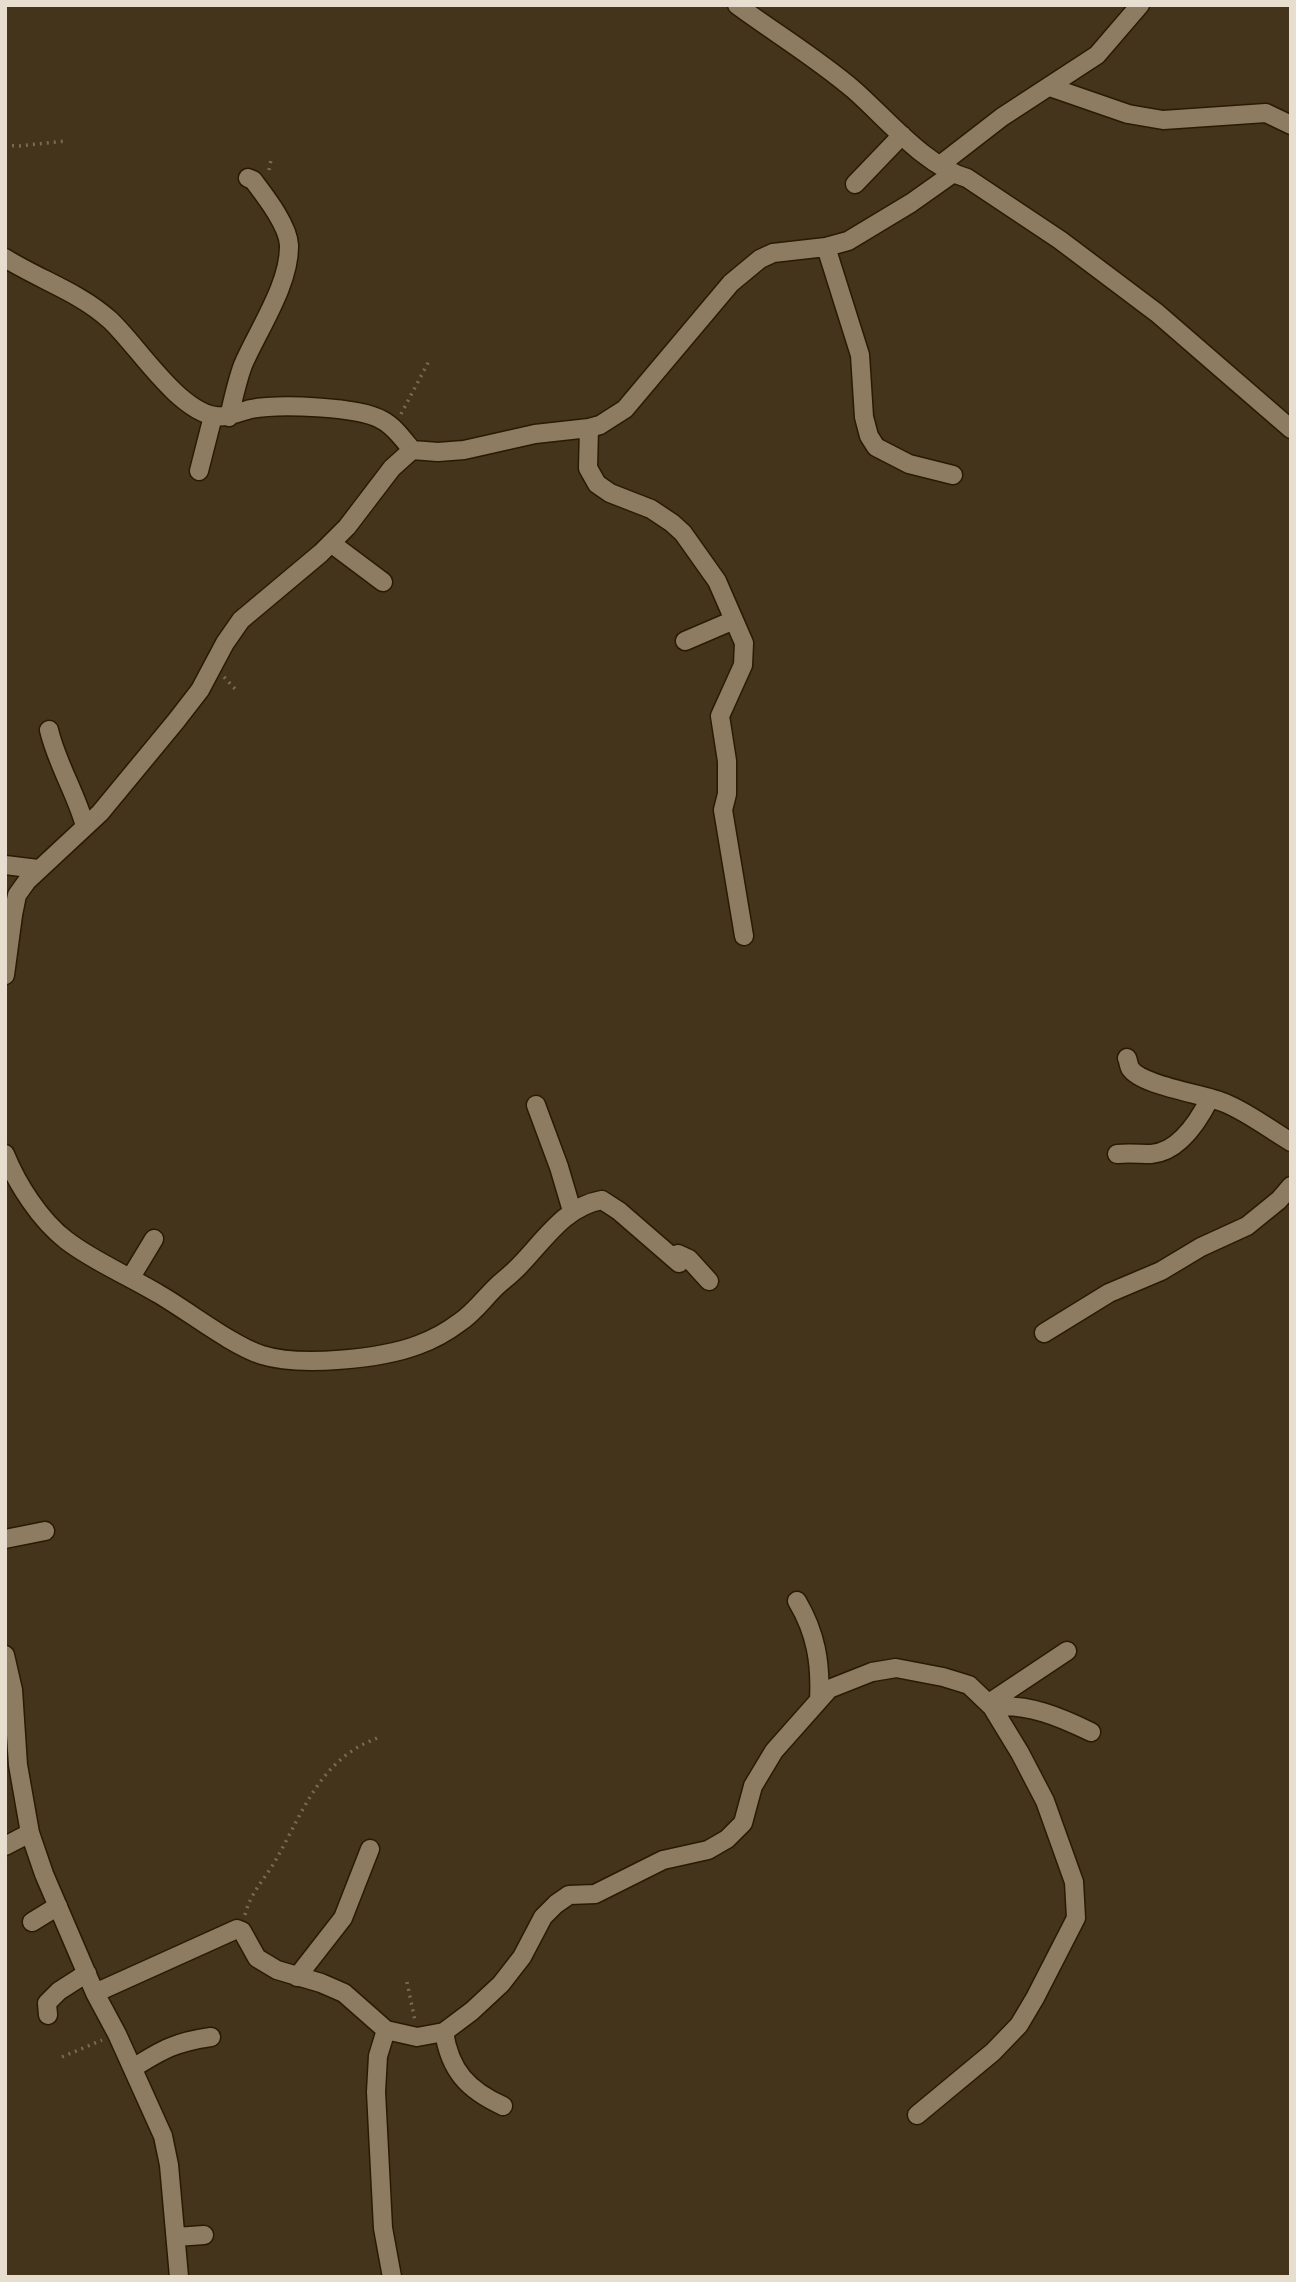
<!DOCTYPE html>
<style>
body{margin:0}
#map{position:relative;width:1296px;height:2282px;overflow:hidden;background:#43341b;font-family:Montserrat,sans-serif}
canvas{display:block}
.frame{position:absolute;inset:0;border:7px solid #e7decf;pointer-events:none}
</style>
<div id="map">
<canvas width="1296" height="2282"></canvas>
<div class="frame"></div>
</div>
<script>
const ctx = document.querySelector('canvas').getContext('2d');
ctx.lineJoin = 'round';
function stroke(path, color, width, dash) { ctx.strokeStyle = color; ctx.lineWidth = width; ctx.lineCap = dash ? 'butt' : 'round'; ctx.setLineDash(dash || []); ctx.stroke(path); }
const minor = new Path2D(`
 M 737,5 C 775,33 818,59 854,90 C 887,119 925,166 967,178 L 1060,240 L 1157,313 L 1291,429
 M 1050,87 L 1128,114 L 1163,120 L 1266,113 L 1291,125
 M 940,165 L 1002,117 L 1097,55 L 1140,5
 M 855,184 L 902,135
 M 826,247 L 860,355 L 864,417 L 869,436 L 876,447 L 909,464 L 953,475
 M 5,258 C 40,280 79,292 110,320 C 137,345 177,410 215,416 C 228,418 238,412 251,409 C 278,404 358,406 382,420 C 394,426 403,439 412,450
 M 229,417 C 233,400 237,381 243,365 C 258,330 290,284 289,245 C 288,225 265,196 253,180 L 248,178
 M 589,428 L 588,468 L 597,484 L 610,493 L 651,509 L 672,523 L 683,533 L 717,581 L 744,643 L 743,665 L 720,716 L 727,761 L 727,794 L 723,810 L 744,936
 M 199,471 L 213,416
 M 331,543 L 383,582
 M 685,641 L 734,620
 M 49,730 C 57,764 76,793 85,826
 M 5,865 L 38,869
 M 5,975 L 13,915 L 17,895 L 27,881 L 100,813 L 176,721 L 200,690 L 225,643 L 241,620 L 321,553 L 347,527 L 392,468 L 412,450 L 438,452 L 464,450 L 535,434 L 589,428 L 600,425 L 625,409 L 731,283 L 760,259 L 773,253 L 826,247 L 848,241 L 911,203 L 952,174
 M 1127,1058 C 1128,1060 1129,1066 1130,1068 C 1141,1086 1205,1094 1225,1103 C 1249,1113 1269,1129 1291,1142
 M 536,1105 L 559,1167 L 572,1211
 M 5,1154 C 17,1184 40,1220 66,1240 C 93,1261 127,1275 157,1293 C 187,1310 231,1345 262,1355 C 300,1367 381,1359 418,1345 C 432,1340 448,1331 460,1322 C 475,1312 485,1297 498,1285 C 506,1278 514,1272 521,1264 C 545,1239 566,1206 602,1200 L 619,1211 L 679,1263 L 678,1254 L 689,1259 L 709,1281
 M 1117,1154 C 1128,1153 1140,1154 1151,1154 C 1179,1152 1198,1122 1210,1098
 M 131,1277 L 154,1239
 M 1044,1333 L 1109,1293 L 1161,1271 L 1201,1247 L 1247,1226 L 1279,1200 L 1291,1186
 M 5,1539 L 45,1531
 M 797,1601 C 816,1633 821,1663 819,1700
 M 5,1655 L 13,1690 L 18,1765 L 30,1833 L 44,1874 L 95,1993 L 117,2034 L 163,2136 L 169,2165 L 179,2277
 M 989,1703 L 1067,1651
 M 992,1707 C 1028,1703 1060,1717 1091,1732
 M 5,1846 L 30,1833
 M 32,1922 L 58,1906
 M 297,1977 L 343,1918 L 370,1849
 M 95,1993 L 237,1929 L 242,1931 L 257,1958 L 277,1970 L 321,1983 L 344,1993 L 386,2030 L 417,2037 L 444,2032 L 472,2011 L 501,1984 L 522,1957 L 543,1917 L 556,1904 L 569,1895 L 595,1894 L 663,1860 L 708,1850 L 727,1839 L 743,1823 L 753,1786 L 774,1751 L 829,1689 L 872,1672 L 896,1668 L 943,1677 L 969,1685 L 992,1707 L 1020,1753 L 1045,1801 L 1074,1882 L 1076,1918 L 1035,1998 L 1019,2025 L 993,2052 L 917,2115
 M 48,2015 L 47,2003 L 59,1991 L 87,1973
 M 386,2030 L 378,2056 L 376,2092 L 383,2228 L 392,2277
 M 444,2032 C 450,2071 468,2090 503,2106
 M 133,2068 C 163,2049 176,2042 211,2037
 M 176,2237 L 204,2235`);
stroke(minor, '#291b03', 21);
stroke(new Path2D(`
 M 5,145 L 19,146 L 66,141
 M 269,170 L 271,160
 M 401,414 L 429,361
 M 224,677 L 237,691
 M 245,1915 C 250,1894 263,1881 274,1863 C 297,1824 314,1774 355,1749 C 362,1744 371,1741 379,1737
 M 407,1982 L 415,2021
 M 62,2057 L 102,2040`), '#786b55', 3.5, [2, 5]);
stroke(minor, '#8d7c61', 18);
</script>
